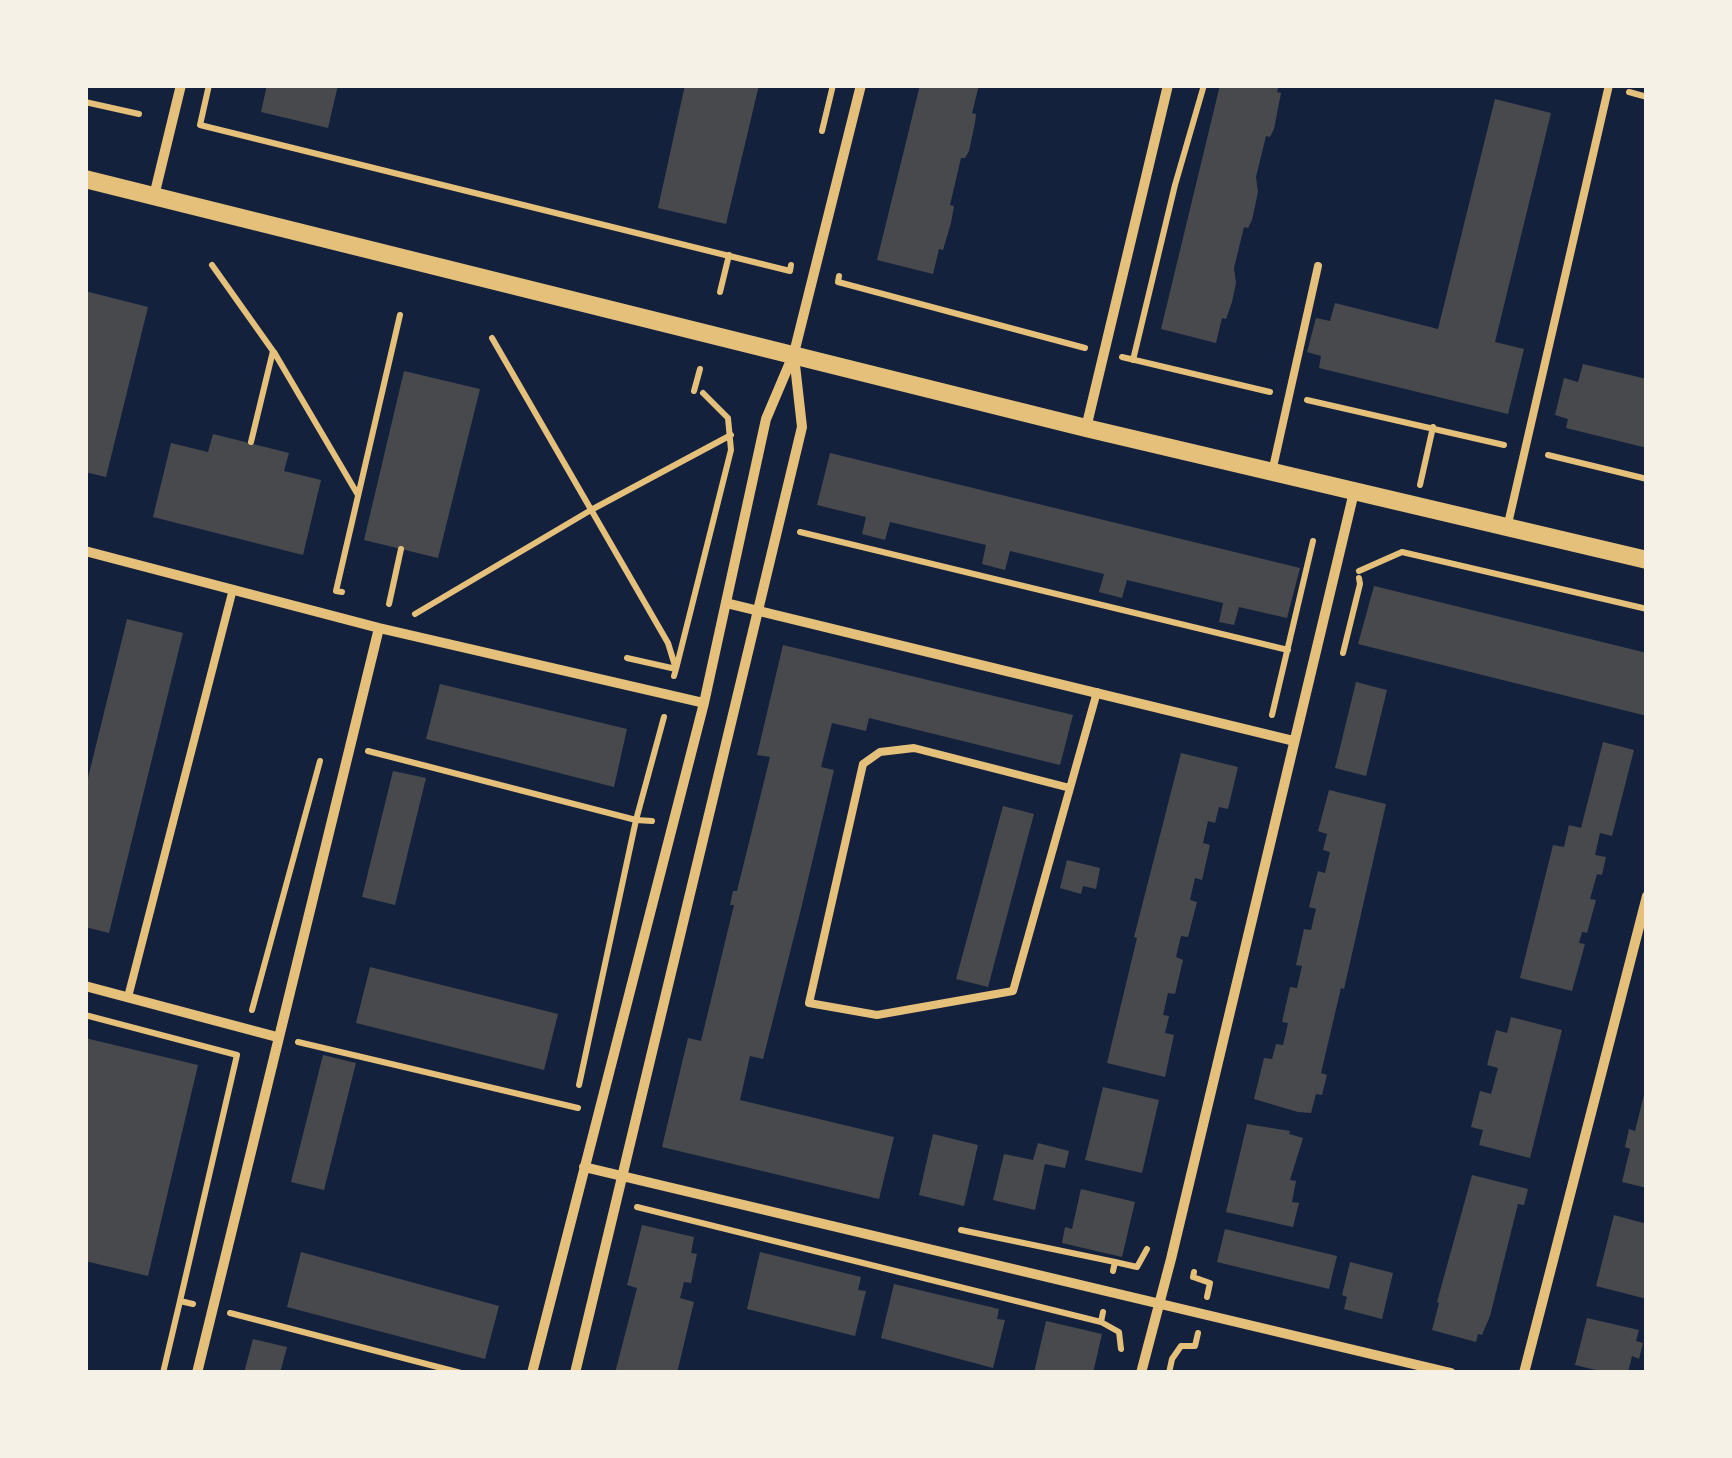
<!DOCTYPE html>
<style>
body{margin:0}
#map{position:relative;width:1732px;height:1458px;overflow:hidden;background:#14213d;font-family:Inter,sans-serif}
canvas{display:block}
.frame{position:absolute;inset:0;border:88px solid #f6f1e7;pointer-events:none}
</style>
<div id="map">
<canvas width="1732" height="1458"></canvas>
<div class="frame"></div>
</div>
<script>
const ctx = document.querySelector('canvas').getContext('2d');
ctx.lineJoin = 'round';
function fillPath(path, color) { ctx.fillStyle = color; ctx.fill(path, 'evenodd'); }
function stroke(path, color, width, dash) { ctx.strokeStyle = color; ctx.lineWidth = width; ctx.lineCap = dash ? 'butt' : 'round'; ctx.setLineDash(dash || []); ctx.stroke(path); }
fillPath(new Path2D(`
 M 267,85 L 338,85 L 328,128 L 261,112 Z
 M 685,85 L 759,85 L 726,224 L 658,208 Z
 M 920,85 L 979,85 L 972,113 L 976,114 L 975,123 L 969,151 L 965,158 L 961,158 L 950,205 L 954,206 L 951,223 L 943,250 L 939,249 L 933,274 L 877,260 Z
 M 1220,85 L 1279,85 L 1277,92 L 1281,93 L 1274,129 L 1270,137 L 1266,136 L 1256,177 L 1258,192 L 1252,220 L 1248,228 L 1244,227 L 1234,268 L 1236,283 L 1232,302 L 1226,319 L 1222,318 L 1216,343 L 1161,329 Z
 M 1495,99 L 1551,113 L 1495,342 L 1524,349 L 1508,414 L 1319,368 L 1321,356 L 1307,352 L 1316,318 L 1330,321 L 1335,303 L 1438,329 Z
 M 85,291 L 148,307 L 106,477 L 85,472 Z
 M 1583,364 L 1647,379 L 1647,448 L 1566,428 L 1568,419 L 1555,415 L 1564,378 L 1578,382 Z
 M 404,371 L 480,389 L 438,558 L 364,540 Z
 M 213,434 L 289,453 L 284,471 L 321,480 L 303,555 L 153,517 L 171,443 L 208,452 Z
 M 830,453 L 1300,568 L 1287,618 L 1239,607 L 1234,625 L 1219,622 L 1223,603 L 1127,580 L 1122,598 L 1099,592 L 1104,574 L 1010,551 L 1005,570 L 982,564 L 986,545 L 890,522 L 885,540 L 862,534 L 866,517 L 817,505 Z
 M 1374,586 L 1647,653 L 1647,716 L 1358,644 Z
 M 127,619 L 183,633 L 109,933 L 85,927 L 85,790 Z
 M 783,645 L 1073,715 L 1060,765 L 869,718 L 866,731 L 832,723 L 821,767 L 834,770 L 801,909 L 763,1059 L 750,1056 L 740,1100 L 894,1137 L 879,1199 L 662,1147 L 688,1038 L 701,1041 L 734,905 L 730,905 L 733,891 L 737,891 L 770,757 L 757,755 Z
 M 1356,682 L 1387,690 L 1366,776 L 1335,768 Z
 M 440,684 L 627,729 L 614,787 L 426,739 Z
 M 1603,742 L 1634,750 L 1612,836 L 1600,833 L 1595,855 L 1606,857 L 1602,875 L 1597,874 L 1590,899 L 1596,900 L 1587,933 L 1582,932 L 1579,943 L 1585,944 L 1572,991 L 1520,978 L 1553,845 L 1564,847 L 1569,825 L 1581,828 Z
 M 1181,753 L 1238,767 L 1228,809 L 1219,807 L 1215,823 L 1208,821 L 1203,843 L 1210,845 L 1202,880 L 1195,878 L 1190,900 L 1197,902 L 1188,937 L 1181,936 L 1176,957 L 1183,960 L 1175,994 L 1168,993 L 1163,1015 L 1169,1016 L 1165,1033 L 1174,1035 L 1165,1077 L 1107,1063 L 1137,938 L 1134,937 Z
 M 393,771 L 426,778 L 395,905 L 362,897 Z
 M 1329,790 L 1386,804 L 1344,989 L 1341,988 L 1321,1073 L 1327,1075 L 1322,1095 L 1316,1094 L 1311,1113 L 1298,1112 L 1254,1099 L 1264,1058 L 1272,1059 L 1276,1044 L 1283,1045 L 1288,1023 L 1282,1022 L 1290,987 L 1297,988 L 1302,966 L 1296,965 L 1304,929 L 1311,930 L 1316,909 L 1309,907 L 1318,871 L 1325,873 L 1330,852 L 1323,850 L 1327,834 L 1318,831 Z
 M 1003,806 L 1034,814 L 988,987 L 956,979 Z
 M 1067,860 L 1100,868 L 1096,889 L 1083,886 L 1081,894 L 1060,888 Z
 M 370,967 L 558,1014 L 544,1070 L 356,1023 Z
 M 1511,1017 L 1562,1030 L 1530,1158 L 1479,1145 L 1483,1130 L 1471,1127 L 1480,1091 L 1491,1094 L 1498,1068 L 1487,1065 L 1496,1030 L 1507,1033 Z
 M 85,1038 L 198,1065 L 148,1276 L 85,1261 Z
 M 323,1055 L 356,1063 L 324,1190 L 291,1182 Z
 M 1103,1087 L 1159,1100 L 1142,1173 L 1085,1160 Z
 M 1646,1087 L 1647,1087 L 1647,1188 L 1622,1182 L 1630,1149 L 1625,1147 L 1629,1129 L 1635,1131 Z
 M 1247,1124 L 1290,1131 L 1289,1134 L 1303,1138 L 1290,1180 L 1296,1181 L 1292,1202 L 1299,1203 L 1293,1227 L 1226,1212 Z
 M 933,1134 L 978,1145 L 964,1206 L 919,1195 Z
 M 1038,1143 L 1069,1151 L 1065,1168 L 1045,1164 L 1035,1210 L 993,1200 L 1004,1154 L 1033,1160 Z
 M 1472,1175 L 1528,1189 L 1524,1205 L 1518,1204 L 1490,1316 L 1482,1335 L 1478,1334 L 1476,1342 L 1432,1330 L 1439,1303 L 1437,1302 Z
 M 1081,1189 L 1135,1202 L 1122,1257 L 1062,1243 L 1065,1227 L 1072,1229 Z
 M 1614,1215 L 1647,1224 L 1647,1299 L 1596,1286 Z
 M 642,1225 L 694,1237 L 691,1253 L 697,1254 L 691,1283 L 684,1282 L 680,1298 L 694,1302 L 677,1373 L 615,1373 L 637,1288 L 627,1285 Z
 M 1225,1229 L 1337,1256 L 1329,1289 L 1217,1262 Z
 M 301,1252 L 499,1306 L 485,1359 L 287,1307 Z
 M 760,1252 L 861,1277 L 858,1290 L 866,1291 L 855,1336 L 747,1309 Z
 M 1350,1262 L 1393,1273 L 1382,1319 L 1344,1309 L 1347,1297 L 1342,1295 Z
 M 894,1284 L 999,1309 L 997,1319 L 1005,1320 L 993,1368 L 881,1338 Z
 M 1587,1318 L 1639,1330 L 1636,1341 L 1643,1343 L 1639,1359 L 1632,1356 L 1628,1373 L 1609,1373 L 1575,1365 Z
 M 1046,1321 L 1102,1334 L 1093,1373 L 1034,1373 Z
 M 253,1339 L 287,1347 L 280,1373 L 244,1373 Z`), '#48494c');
stroke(new Path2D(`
 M 209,85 L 200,125 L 790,271 L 791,265
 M 1629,92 L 1647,97
 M 85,102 L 139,114
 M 822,131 L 833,85
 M 212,265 L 273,351 L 251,442
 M 839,276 L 838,282 L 1085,348
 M 720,292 L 729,255
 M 492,338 L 668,643 L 676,669 L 674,676
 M 274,352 L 358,495
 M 1122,357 L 1270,392
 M 1133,360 L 1175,185 L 1204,85
 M 694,391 L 700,369
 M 1307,400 L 1504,445
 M 1548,455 L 1647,479
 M 1420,485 L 1433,427
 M 800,532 L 1288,650
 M 1359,571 L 1402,552 L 1647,609
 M 342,592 L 336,591 L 400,315
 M 389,604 L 401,549
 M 415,614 L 591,510 L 731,435
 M 1343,653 L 1360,584 L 1359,578
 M 627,658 L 676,669 L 731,450 L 728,418 L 703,393
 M 1272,715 L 1313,541
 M 368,751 L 636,820 L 652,821
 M 252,1010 L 320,761
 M 85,1015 L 237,1055 L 180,1301
 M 298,1042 L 578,1108
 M 579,1085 L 636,820 L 664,717
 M 637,1207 L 1101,1322
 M 961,1230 L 1115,1262
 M 1113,1271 L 1115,1262 L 1137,1267 L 1147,1249
 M 1194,1272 L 1193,1277 L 1210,1283 L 1207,1297
 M 1103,1312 L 1101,1322 L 1119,1332 L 1121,1349
 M 230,1313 L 461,1373
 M 163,1373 L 180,1301 L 193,1304
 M 1169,1373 L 1172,1359 L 1181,1346 L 1195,1346 L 1198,1333`), '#e5c07b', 6);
stroke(new Path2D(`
 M 1272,472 L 1318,266
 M 1507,528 L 1609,85
 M 1070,788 L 914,748 L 880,752 L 863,764 L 809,1003 L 877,1015 L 1013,991 L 1097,692
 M 128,997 L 233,589`), '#e5c07b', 8);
stroke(new Path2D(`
 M 154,196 L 181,85
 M 1086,428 L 1168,85
 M 85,551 L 379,628 L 704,703
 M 726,603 L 1294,741
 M 85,986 L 277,1037
 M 584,1167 L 1451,1373
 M 197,1373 L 379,628
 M 532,1373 L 704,703 L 766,419 L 794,353 L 861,85
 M 575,1373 L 802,427 L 794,356
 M 1141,1373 L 1171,1259 L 1354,492
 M 1524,1373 L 1647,896`), '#e5c07b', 10);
stroke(new Path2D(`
 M 85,179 L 1086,428 L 1647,560`), '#e5c07b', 18);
</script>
